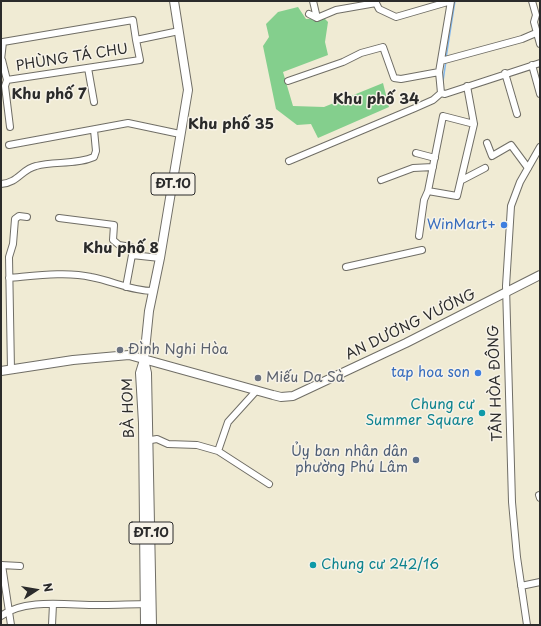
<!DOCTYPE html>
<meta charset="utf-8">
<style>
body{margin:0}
#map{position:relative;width:541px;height:626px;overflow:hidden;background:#f0ebd4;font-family:"Playpen Sans",sans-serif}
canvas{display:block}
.frame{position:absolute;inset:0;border:2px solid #2b2b2b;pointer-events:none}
.north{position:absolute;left:16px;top:570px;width:40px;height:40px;-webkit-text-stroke:3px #f7f3e8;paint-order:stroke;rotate:78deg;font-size:11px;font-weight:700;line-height:16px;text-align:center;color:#2b2b2b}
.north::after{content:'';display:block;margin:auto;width:14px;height:18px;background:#2b2b2b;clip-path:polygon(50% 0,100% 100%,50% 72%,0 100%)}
</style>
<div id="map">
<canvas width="541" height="626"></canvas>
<div class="frame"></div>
<div class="north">N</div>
</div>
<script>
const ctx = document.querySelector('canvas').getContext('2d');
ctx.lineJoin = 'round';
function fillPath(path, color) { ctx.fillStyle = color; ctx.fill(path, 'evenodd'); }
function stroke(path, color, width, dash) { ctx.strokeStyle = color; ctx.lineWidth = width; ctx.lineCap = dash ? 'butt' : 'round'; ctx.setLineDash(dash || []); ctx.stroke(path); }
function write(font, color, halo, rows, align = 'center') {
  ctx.font = font + ' "Playpen Sans",sans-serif'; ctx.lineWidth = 3; ctx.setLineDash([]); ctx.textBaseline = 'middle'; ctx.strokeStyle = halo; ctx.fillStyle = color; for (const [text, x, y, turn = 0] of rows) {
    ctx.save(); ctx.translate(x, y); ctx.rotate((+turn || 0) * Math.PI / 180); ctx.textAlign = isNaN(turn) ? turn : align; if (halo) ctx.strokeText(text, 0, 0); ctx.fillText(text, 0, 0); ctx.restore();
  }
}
fillPath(new Path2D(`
 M 298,7 L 306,19 L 324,18 L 328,22 L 325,42 L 328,55 L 283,72 L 293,106 L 324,107 L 383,83 L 389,107 L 318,138 L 311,124 L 297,125 L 276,109 L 263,46 L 269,37 L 266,24 L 278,12 Z`), '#84cf8d');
stroke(new Path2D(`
 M 446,58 L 455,1
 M 443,81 L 446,61`), '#81b8f0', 1.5);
const minor = new Path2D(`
 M 313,1 L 317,18
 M 532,1 L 536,15 L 534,22 L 540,44
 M 309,14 L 317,18 L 336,10 L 376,3 L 379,9 L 396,17 L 451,1 L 439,72 L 441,93
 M 1,60 L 3,42 L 133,20 L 136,40 L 179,31
 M 2,60 L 7,80 L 140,60 L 136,40
 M 441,61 L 522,39 L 536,33
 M 532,65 L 540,94
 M 88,68 L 94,102
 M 505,73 L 517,114
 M 7,80 L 5,86 L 10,127
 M 288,81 L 343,62 L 361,53 L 383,47 L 394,78 L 401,79 L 439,72
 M 441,93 L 445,94 L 540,63
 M 487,143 L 492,156 L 511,145 L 528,168
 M 9,145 L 128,123 L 180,134
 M 416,153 L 435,158
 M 289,161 L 415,108 L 433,100 L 441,93
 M 381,180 L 413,168 L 433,167
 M 462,180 L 485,168
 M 1,184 C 18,183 22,169 36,166 C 54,161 76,165 94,157 L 96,151 L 94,130
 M 428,191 L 457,196 L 474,124 L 467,86
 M 59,218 L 114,225 L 113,240 L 119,245 L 131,247 L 132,255 L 160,258
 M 419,236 L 424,200 L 428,191 L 443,116 L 474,124
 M 346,267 L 422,250
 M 9,278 C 33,276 67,271 91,277 C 113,281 131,291 153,291
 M 126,287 L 132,255
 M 11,370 L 9,257 L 13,244 L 15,219 L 19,216 L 27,217
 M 145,441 L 157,439 L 168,444 L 197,445 L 218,451 L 269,484
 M 218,451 L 228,422 L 257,390
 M 539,495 L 540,498
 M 1,565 L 20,566
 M 2,565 L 11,625
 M 521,586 L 540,582
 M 1,616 C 26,597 72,606 103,605 C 118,605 133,604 149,604
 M 52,625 L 53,604
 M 527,625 L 517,557 L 512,502 L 506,286 L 511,206 L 520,182 L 540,147`);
const major = new Path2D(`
 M 144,360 L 147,373 L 152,625
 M 1,371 L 73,360 L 129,355 L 273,395 L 281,397 L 293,396 L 406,343 L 540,275
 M 145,625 L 143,423 L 140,373 L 144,360 L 149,311 L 160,258 L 188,90 L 174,1`);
stroke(minor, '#706e66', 8);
stroke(major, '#706e66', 10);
stroke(minor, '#fff', 6);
stroke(major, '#fff', 8);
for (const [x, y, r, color] of [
 [504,225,4,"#3f7fe0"],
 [120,350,4,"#6b7280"],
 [478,373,4,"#3f7fe0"],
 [258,378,4,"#6b7280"],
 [482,413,4,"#0f9aa8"],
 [416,460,4,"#5c6f8a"],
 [313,565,4,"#0f9aa8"]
]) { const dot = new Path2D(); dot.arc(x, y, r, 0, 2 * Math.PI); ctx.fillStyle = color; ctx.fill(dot); stroke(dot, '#f7f3e8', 1.5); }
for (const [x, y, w] of [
 [173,184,44],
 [151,533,44]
]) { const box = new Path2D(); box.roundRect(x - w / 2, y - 11, w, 22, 3); ctx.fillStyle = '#f7f3e8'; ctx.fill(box); stroke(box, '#2b2b2b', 1); }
write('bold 13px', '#2b2b2b', null, [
 ["ĐT.10",173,184],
 ["ĐT.10",151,533]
]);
write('14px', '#2b2b2b', '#f7f3e8', [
 ["PHÙNG TÁ CHU",72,58,-9],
 ["AN DƯƠNG VƯƠNG",411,325,-26],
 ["TÂN HÒA ĐÔNG",496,383,-92],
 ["BÀ HOM",129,408,-92]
]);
write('14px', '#366cbe', '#f7f3e8', [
 ["WinMart+",496,225],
 ["tap hoa son",470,373]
], 'right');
write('14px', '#5b616d', '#f7f3e8', [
 ["Đình Nghi Hòa",128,350],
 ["Miếu Da Sà",266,378]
], 'left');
write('14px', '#0d838f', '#f7f3e8', [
 ["Chung cư",474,405],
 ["Summer Square",474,421],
 ["Chung cư 242/16",321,565,"left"]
], 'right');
write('14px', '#4e5e75', '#f7f3e8', [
 ["Ủy ban nhân dân",408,452],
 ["phường Phú Lâm",408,468]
], 'right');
write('bold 15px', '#2b2b2b', '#f7f3e8', [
 ["Khu phố 7",49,95],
 ["Khu phố 34",376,100],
 ["Khu phố 35",231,125],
 ["Khu phố 8",121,249]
]);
</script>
